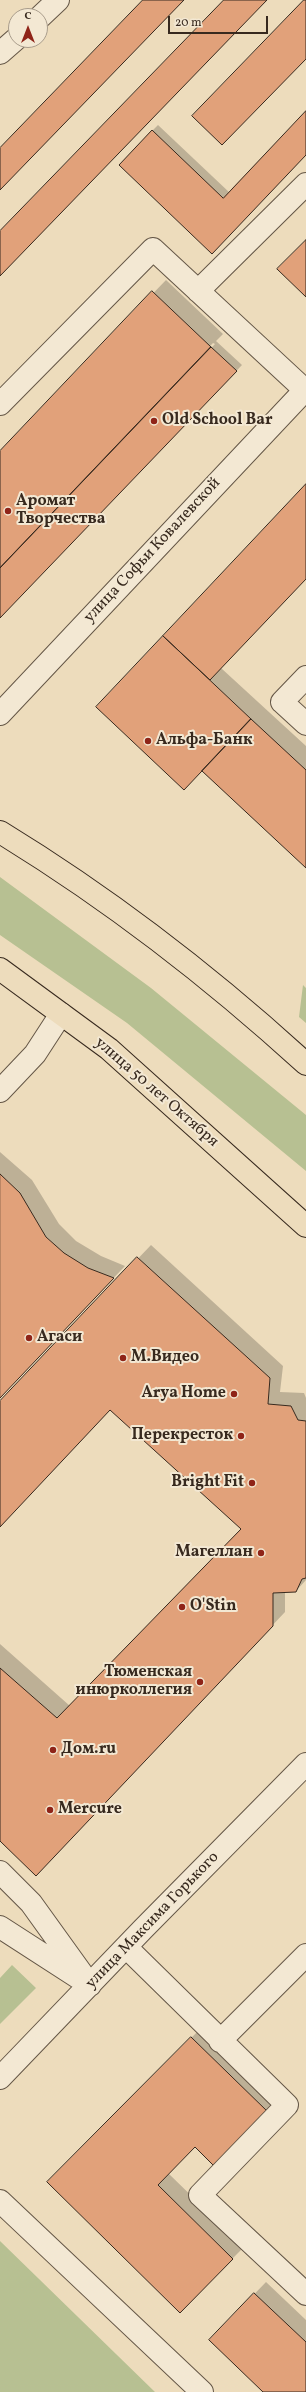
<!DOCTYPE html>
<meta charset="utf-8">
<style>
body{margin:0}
#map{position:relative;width:306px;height:2392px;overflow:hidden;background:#eddcbc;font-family:Vollkorn,serif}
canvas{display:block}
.north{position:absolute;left:8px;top:8px;width:40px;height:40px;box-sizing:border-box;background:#f3e8d3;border:1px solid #a89c8b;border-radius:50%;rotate:0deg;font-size:11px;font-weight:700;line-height:16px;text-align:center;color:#37291e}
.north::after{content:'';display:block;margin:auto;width:14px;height:18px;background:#8f2418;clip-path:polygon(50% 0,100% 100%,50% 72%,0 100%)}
.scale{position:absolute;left:168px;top:16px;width:100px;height:18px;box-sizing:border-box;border:2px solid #37291e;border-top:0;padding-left:5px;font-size:12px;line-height:14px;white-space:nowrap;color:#37291e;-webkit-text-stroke:3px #f3e8d3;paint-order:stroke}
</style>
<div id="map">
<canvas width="306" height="2392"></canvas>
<div class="north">С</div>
<div class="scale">20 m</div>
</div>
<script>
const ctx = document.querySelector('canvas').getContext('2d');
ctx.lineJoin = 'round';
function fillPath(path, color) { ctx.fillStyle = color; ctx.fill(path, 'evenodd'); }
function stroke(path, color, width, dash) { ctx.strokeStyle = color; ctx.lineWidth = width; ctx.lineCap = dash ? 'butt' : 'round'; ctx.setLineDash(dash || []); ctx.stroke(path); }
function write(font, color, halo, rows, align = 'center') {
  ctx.font = font + ' Vollkorn,serif'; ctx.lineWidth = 4; ctx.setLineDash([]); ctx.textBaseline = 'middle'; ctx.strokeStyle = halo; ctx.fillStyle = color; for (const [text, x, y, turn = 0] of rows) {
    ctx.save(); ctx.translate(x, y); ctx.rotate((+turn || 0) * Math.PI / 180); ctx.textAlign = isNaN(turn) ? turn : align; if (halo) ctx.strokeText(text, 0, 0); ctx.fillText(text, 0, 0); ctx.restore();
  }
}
fillPath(new Path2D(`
 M 0,877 L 151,988 L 306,1115 L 306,1171 L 127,1023 L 0,935 Z
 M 303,985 L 306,988 L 306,1023 L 299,1017 Z
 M 12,1965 L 36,1988 L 0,2024 L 0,1978 Z
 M 0,2241 L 155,2392 L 0,2392 Z`), '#b7c092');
fillPath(new Path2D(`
 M 306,113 L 306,153 L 212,252 L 152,131 L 158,125 L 230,193 Z
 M 166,280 L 223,334 L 216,341 L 242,365 L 0,617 L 0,570 L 215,344 L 213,343 L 0,567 L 0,452 Z
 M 306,485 L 306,578 L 221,668 L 306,746 L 306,867 L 202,770 L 97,707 Z
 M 0,1152 L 32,1180 L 59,1224 L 76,1241 L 101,1256 L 125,1266 L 0,1397 Z
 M 151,1245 L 283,1366 L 280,1392 L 304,1393 L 306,1398 L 306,1580 L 296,1591 L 285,1591 L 285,1612 L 49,1862 L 0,1841 L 0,1644 L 70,1706 L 242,1529 L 110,1409 L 0,1526 L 0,1403 Z
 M 203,2026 L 278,2100 L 214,2165 L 195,2145 L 168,2173 L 244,2247 L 180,2311 L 49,2182 Z
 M 266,2282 L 306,2320 L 306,2392 L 265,2392 L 210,2340 Z`), '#0003');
const building = new Path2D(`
 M 143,0 L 184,0 L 0,190 L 0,148 Z
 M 224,0 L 267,0 L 0,276 L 0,231 Z
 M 304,0 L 306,0 L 306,59 L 222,145 L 192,116 Z
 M 306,111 L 306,155 L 212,254 L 119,165 L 152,130 L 223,198 Z
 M 306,240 L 306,297 L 277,269 Z
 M 152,291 L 211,347 L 0,568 L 0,451 Z
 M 211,347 L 237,371 L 0,618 L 0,568 Z
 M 306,484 L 306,579 L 210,680 L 163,636 Z
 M 163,636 L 251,719 L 184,790 L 96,707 Z
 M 251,719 L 306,770 L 306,868 L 202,771 Z
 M 0,1174 L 20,1193 L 46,1237 L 64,1253 L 88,1268 L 114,1278 L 0,1398 Z
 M 137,1257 L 270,1378 L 268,1404 L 291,1406 L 298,1420 L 306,1421 L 306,1578 L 302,1579 L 296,1592 L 273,1593 L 273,1626 L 36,1876 L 0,1841 L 0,1668 L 57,1718 L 241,1529 L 110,1410 L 0,1527 L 0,1401 Z
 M 191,2037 L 268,2112 L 214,2166 L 195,2147 L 158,2185 L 233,2259 L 180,2313 L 47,2182 Z
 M 254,2293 L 306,2342 L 306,2392 L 263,2392 L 209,2340 Z`);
fillPath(building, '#e1a17a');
stroke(building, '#37291e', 1);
const minor = new Path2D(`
 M 40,17 L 58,0
 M 0,53 L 16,39
 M 198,291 L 306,184
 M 0,404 L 153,249 L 306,391
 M 306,677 L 282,702 L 306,724
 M 0,714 L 306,389
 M 0,1091 L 35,1054 L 61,1014
 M 0,1872 L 31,1903 L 90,1985
 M 0,1927 L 79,1978
 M 126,1947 L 287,2105 L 200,2195 L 306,2294
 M 220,2041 L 306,1955
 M 0,2078 L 143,1929 L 306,1764
 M 0,2201 L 202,2392`);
const major = new Path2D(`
 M 0,832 C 108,898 213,979 306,1064
 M 0,969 L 109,1049 L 306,1226`);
stroke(minor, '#645646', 24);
stroke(major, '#37291e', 24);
stroke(minor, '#f3e8d3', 22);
stroke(major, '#eddcbc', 22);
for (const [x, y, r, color] of [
 [154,421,4,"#8f2418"],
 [8,511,4,"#8f2418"],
 [148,741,4,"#8f2418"],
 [29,1338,4,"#8f2418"],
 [123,1358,4,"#8f2418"],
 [234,1394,4,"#8f2418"],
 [241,1436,4,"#8f2418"],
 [252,1483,4,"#8f2418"],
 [261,1553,4,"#8f2418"],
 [182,1607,4,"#8f2418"],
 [200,1682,4,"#8f2418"],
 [53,1750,4,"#8f2418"],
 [50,1810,4,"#8f2418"]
]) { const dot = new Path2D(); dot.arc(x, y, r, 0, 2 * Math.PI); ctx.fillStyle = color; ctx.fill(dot); stroke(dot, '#f3e8d3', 1.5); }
write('bold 16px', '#37291e', '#f3e8d3', [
 ["Old School Bar",162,421],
 ["Аромат",16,502],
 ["Творчества",16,520],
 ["Альфа-Банк",156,741],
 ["Агаси",37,1338],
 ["М.Видео",131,1358],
 ["Arya Home",226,1394,"right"],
 ["Перекресток",233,1436,"right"],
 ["Bright Fit",244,1483,"right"],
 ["Магеллан",253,1553,"right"],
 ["O'Stin",190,1607],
 ["Тюменская",192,1673,"right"],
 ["инюрколлегия",192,1691,"right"],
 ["Дом.ru",61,1750],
 ["Mercure",58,1810]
], 'left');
write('16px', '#37291e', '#f3e8d3', [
 ["улица Софьи Ковалевской",153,551,-47],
 ["улица 50 лет Октября",156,1093,41],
 ["улица Максима Горького",153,1921,-46]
]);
</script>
